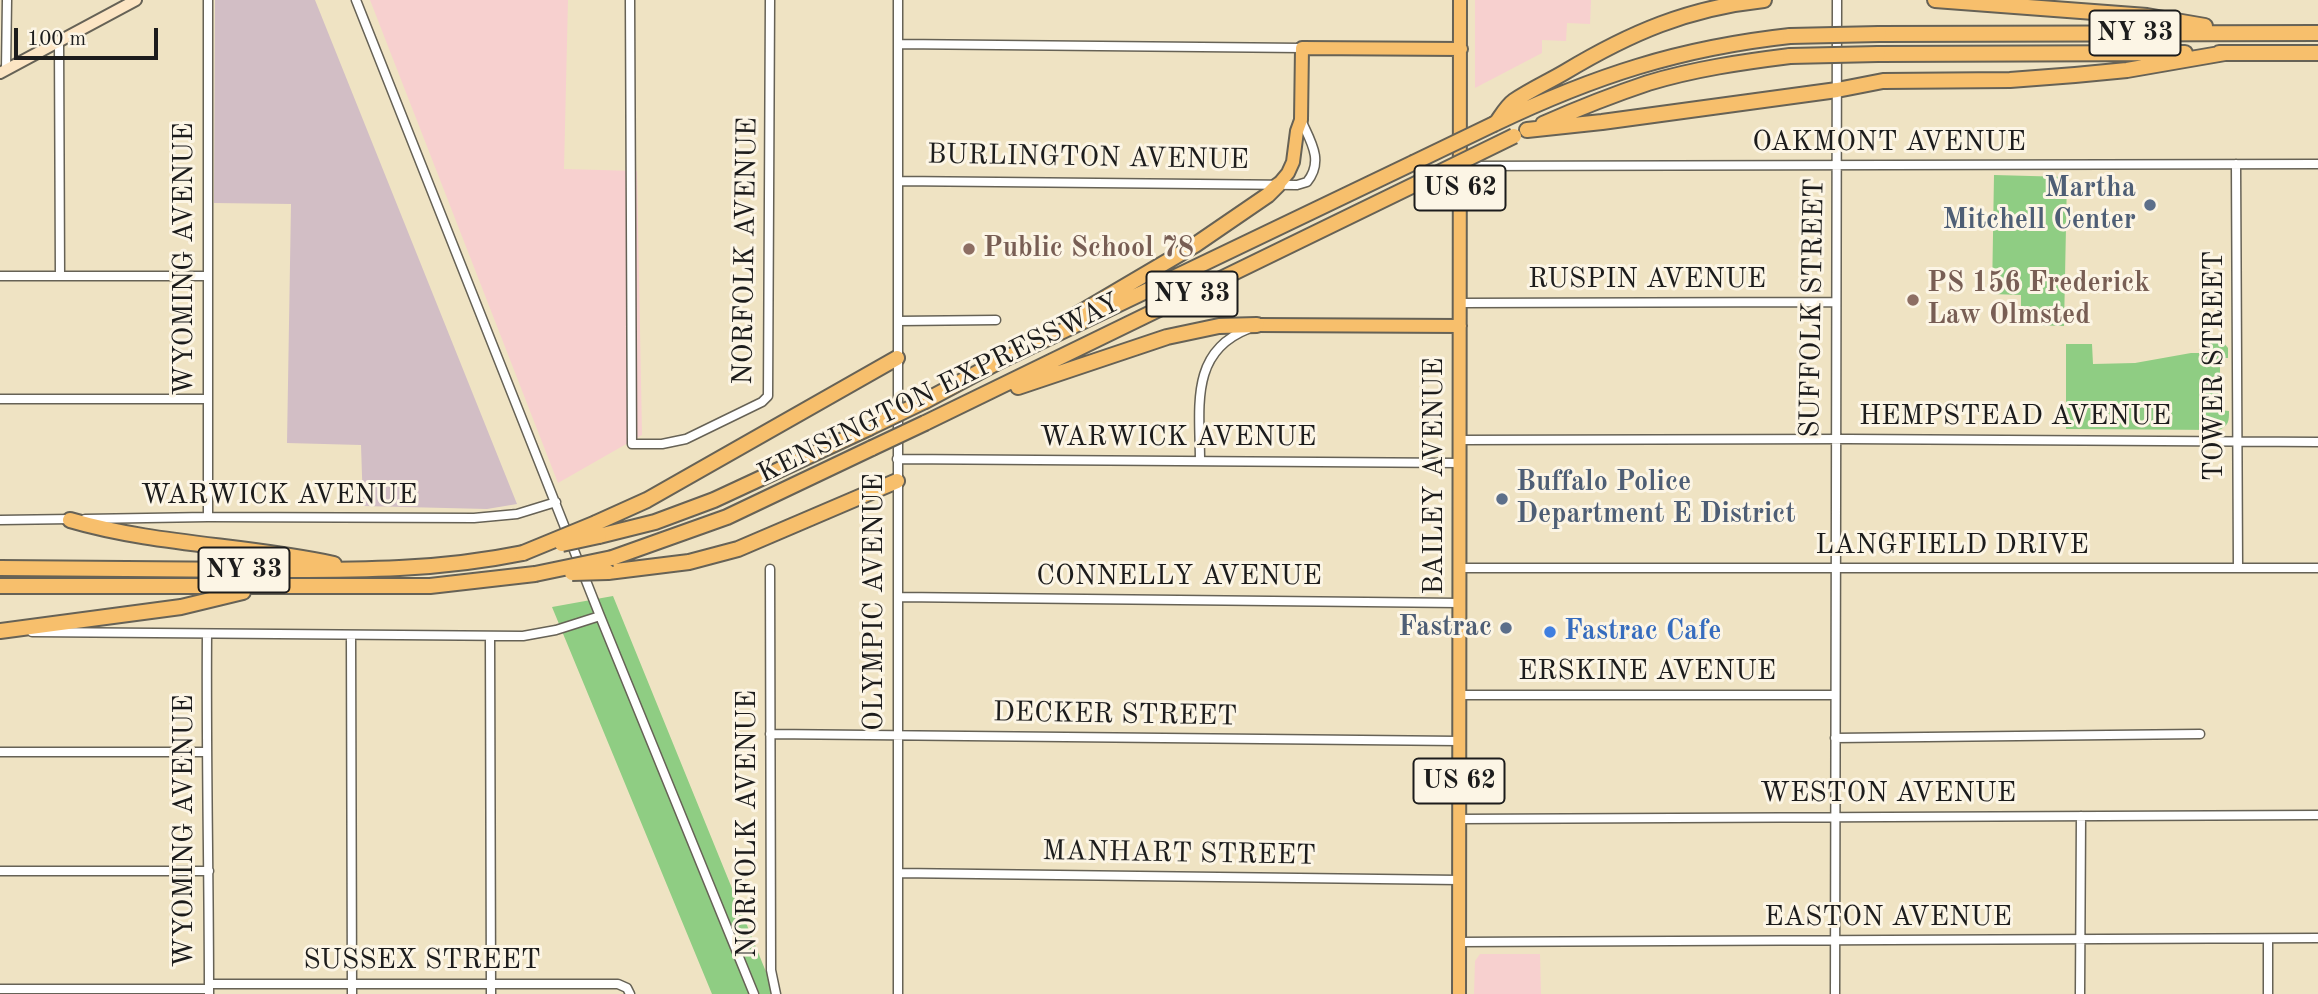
<!DOCTYPE html>
<style>
body{margin:0}
#map{position:relative;width:2318px;height:994px;overflow:hidden;background:#efe3c3;font-family:"Old Standard TT",serif}
canvas{display:block}
.scale{position:absolute;left:14px;top:28px;width:144px;height:32px;box-sizing:border-box;border:4px solid #1c1c1c;border-top:0;padding-left:9px;font-size:21px;line-height:24px;white-space:nowrap;color:#1c1c1c;-webkit-text-stroke:5px #fcf5e5;paint-order:stroke}
</style>
<div id="map">
<canvas width="2318" height="994"></canvas>
<div class="scale">100 m</div>
</div>
<script>
const ctx = document.querySelector('canvas').getContext('2d');
ctx.lineJoin = 'round';
function fillPath(path, color) { ctx.fillStyle = color; ctx.fill(path, 'evenodd'); }
function stroke(path, color, width, dash) { ctx.strokeStyle = color; ctx.lineWidth = width; ctx.lineCap = dash ? 'butt' : 'round'; ctx.setLineDash(dash || []); ctx.stroke(path); }
function write(font, color, halo, rows, align = 'center') {
  ctx.font = font + ' "Old Standard TT",serif'; ctx.lineWidth = 6; ctx.setLineDash([]); ctx.textBaseline = 'middle'; ctx.strokeStyle = halo; ctx.fillStyle = color; for (const [text, x, y, turn = 0] of rows) {
    ctx.save(); ctx.translate(x, y); ctx.rotate((+turn || 0) * Math.PI / 180); ctx.textAlign = isNaN(turn) ? turn : align; if (halo) ctx.strokeText(text, 0, 0); ctx.fillText(text, 0, 0); ctx.restore();
  }
}
fillPath(new Path2D(`
 M 370,0 L 568,0 L 564,169 L 637,171 L 642,435 L 558,483 Z
 M 1475,0 L 1591,0 L 1590,24 L 1567,23 L 1566,41 L 1542,40 L 1542,53 L 1475,88 Z
 M 1480,954 L 1540,954 L 1541,994 L 1474,994 L 1475,961 Z`), '#f7d0cf');
fillPath(new Path2D(`
 M 215,0 L 315,0 L 517,504 L 487,509 L 363,506 L 361,445 L 287,443 L 291,204 L 214,203 Z`), '#d2bec5');
fillPath(new Path2D(`
 M 1994,175 L 2067,177 L 2064,326 L 2030,325 L 2021,318 L 2021,295 L 1992,294 Z
 M 2209,342 L 2223,342 L 2228,348 L 2228,358 L 2220,358 L 2220,410 L 2229,411 C 2229,421 2229,425 2219,430 L 2066,429 L 2066,344 L 2092,344 L 2093,364 L 2135,363 L 2191,353 L 2208,353 Z
 M 613,596 L 775,994 L 712,994 L 552,607 Z`), '#8fcd83');
const street = new Path2D(`
 M 356,0 L 600,616 L 754,994
 M 630,0 L 632,444 L 662,444 L 686,439 L 762,402 L 768,396 L 770,0
 M 898,0 L 898,994
 M 59,41 L 60,276
 M 898,44 L 1302,48
 M 6,70 L 7,0
 M 2236,164 L 2238,568
 M 1460,166 L 2318,164
 M 898,181 L 1297,185 L 1307,182 C 1324,161 1311,142 1301,120
 M 0,276 L 208,276
 M 1460,303 L 1835,302
 M 898,321 L 996,320
 M 0,399 L 208,399
 M 1460,440 L 1848,439 L 2318,442
 M 897,459 L 1460,463
 M 1200,461 C 1200,408 1189,352 1248,329
 M 208,517 L 208,0
 M 85,519 L 208,517 L 474,518 L 517,514 L 556,502
 M 0,520 L 72,519
 M 1460,568 L 2318,568
 M 770,569 L 771,970 L 776,994
 M 898,597 L 1459,603
 M 32,632 L 523,636 L 556,630 L 600,616
 M 207,635 C 206,755 209,874 209,994
 M 351,635 L 352,994
 M 490,637 L 491,994
 M 1459,695 L 1835,695
 M 770,734 L 1459,741
 M 1835,738 L 2200,734
 M 0,752 L 206,752
 M 1459,819 L 2318,815
 M 0,871 L 209,871
 M 898,873 L 1459,880
 M 1459,942 L 2318,938
 M 209,984 L 618,984 L 627,988 L 630,994
 M 0,989 L 209,989
 M 1835,994 L 1837,0
 M 2080,994 L 2081,816
 M 2268,994 L 2268,939`);
const secondary = new Path2D(`
 M 0,73 L 136,0`);
const primary = new Path2D(`
 M 1278,185 L 1288,173 L 1293,162 L 1297,131 L 1301,120 L 1302,48 L 1461,49
 M 1257,325 L 1460,326
 M 1459,994 L 1460,0`);
const highway = new Path2D(`
 M 1935,0 L 2147,16 L 2205,26
 M 1879,34 L 2318,33
 M 2219,53 L 2318,53
 M 1878,54 L 2185,53
 M 1497,122 C 1502,115 1507,106 1514,101 C 1530,90 1548,82 1565,72 C 1630,33 1688,8 1764,0
 M 1494,124 C 1594,76 1680,48 1790,36
 M 1543,124 C 1577,109 1612,95 1648,83 C 1694,69 1742,62 1790,56
 M 1527,130 L 1602,122 L 1837,90 L 1883,81 L 2010,80 L 2075,75 L 2127,70 L 2225,53
 M 1071,318 L 1195,245 L 1268,195 L 1278,185
 M 1018,387 L 1167,337 L 1219,326 L 1257,325
 M 925,401 L 996,363 L 1413,163
 M 925,423 L 1420,182
 M 70,520 C 155,545 247,545 334,564
 M 596,523 L 647,500 L 897,358
 M 599,536 L 655,522 L 714,500 L 869,428
 M 612,558 L 727,517 L 872,448
 M 0,568 C 84,569 168,569 252,570 C 346,570 430,572 523,553
 M 608,572 L 689,562 L 738,549 L 897,481
 M 0,586 L 430,586 L 535,574
 M 0,631 L 181,607 L 243,592`);
stroke(street, '#666256', 11);
stroke(secondary, '#666256', 14);
stroke(primary, '#666256', 16);
stroke(highway, '#666256', 18);
stroke(street, '#fff', 8);
stroke(secondary, '#fce5c4', 10);
stroke(primary, '#f7bf6c', 12);
stroke(highway, '#f7bf6c', 14);
const highwayBridge = new Path2D(`
 M 1790,36 L 1879,34
 M 1790,56 L 1878,54
 M 1413,163 L 1494,124
 M 1420,182 L 1514,136
 M 869,428 L 925,401
 M 872,448 L 925,423
 M 562,544 L 599,536
 M 523,553 L 596,523
 M 572,573 L 608,572
 M 535,574 L 612,558`);
stroke(highwayBridge, '#666256', 18, []);
stroke(highwayBridge, '#f7bf6c', 14);
for (const [x, y, r, color] of [
 [2150,205,7,"#5c6f8a"],
 [969,249,7,"#8d6e63"],
 [1913,300,7,"#8d6e63"],
 [1502,499,7,"#5c6f8a"],
 [1506,628,7,"#5c6f8a"],
 [1550,632,7,"#3f7fe0"]
]) { const dot = new Path2D(); dot.arc(x, y, r, 0, 2 * Math.PI); ctx.fillStyle = color; ctx.fill(dot); stroke(dot, '#fcf5e5', 2.5); }
for (const [x, y, w] of [
 [2135,33,91],
 [1460,188,91],
 [1192,294,91],
 [244,570,91],
 [1459,781,91]
]) { const box = new Path2D(); box.roundRect(x - w / 2, y - 22.5, w, 45, 5); ctx.fillStyle = '#fcf5e5'; ctx.fill(box); stroke(box, '#1c1c1c', 2); }
write('bold 26px', '#1c1c1c', null, [
 ["NY 33",2135,33],
 ["US 62",1460,188],
 ["NY 33",1192,294],
 ["NY 33",244,570],
 ["US 62",1459,781]
]);
write('28px', '#1c1c1c', '#fcf5e5', [
 ["OAKMONT AVENUE",1889,143],
 ["BURLINGTON AVENUE",1088,158,1],
 ["NORFOLK AVENUE",746,251,-89],
 ["WYOMING AVENUE",185,259,-90],
 ["RUSPIN AVENUE",1647,280],
 ["SUFFOLK STREET",1813,308,-89],
 ["TOWER STREET",2215,366,-90],
 ["KENSINGTON EXPRESSWAY",939,389,-26],
 ["HEMPSTEAD AVENUE",2015,417],
 ["WARWICK AVENUE",1178,438],
 ["BAILEY AVENUE",1435,476,-90],
 ["WARWICK AVENUE",279,496],
 ["LANGFIELD DRIVE",1952,546],
 ["CONNELLY AVENUE",1179,577],
 ["OLYMPIC AVENUE",875,602,-90],
 ["ERSKINE AVENUE",1647,672],
 ["DECKER STREET",1115,715,1],
 ["WESTON AVENUE",1888,794],
 ["NORFOLK AVENUE",748,824,-90],
 ["WYOMING AVENUE",185,831,-90],
 ["MANHART STREET",1179,854,1],
 ["EASTON AVENUE",1888,918],
 ["SUSSEX STREET",422,961]
]);
write('bold 28px', '#4e5e75', '#fcf5e5', [
 ["Martha",2136,189],
 ["Mitchell Center",2136,221],
 ["Buffalo Police",1516,483,"left"],
 ["Department E District",1516,515,"left"],
 ["Fastrac",1492,628]
], 'right');
write('bold 28px', '#785e54', '#fcf5e5', [
 ["Public School 78",983,249],
 ["PS 156 Frederick",1927,284],
 ["Law Olmsted",1927,316]
], 'left');
write('bold 28px', '#366cbe', '#fcf5e5', [
 ["Fastrac Cafe",1564,632]
], 'left');
</script>
